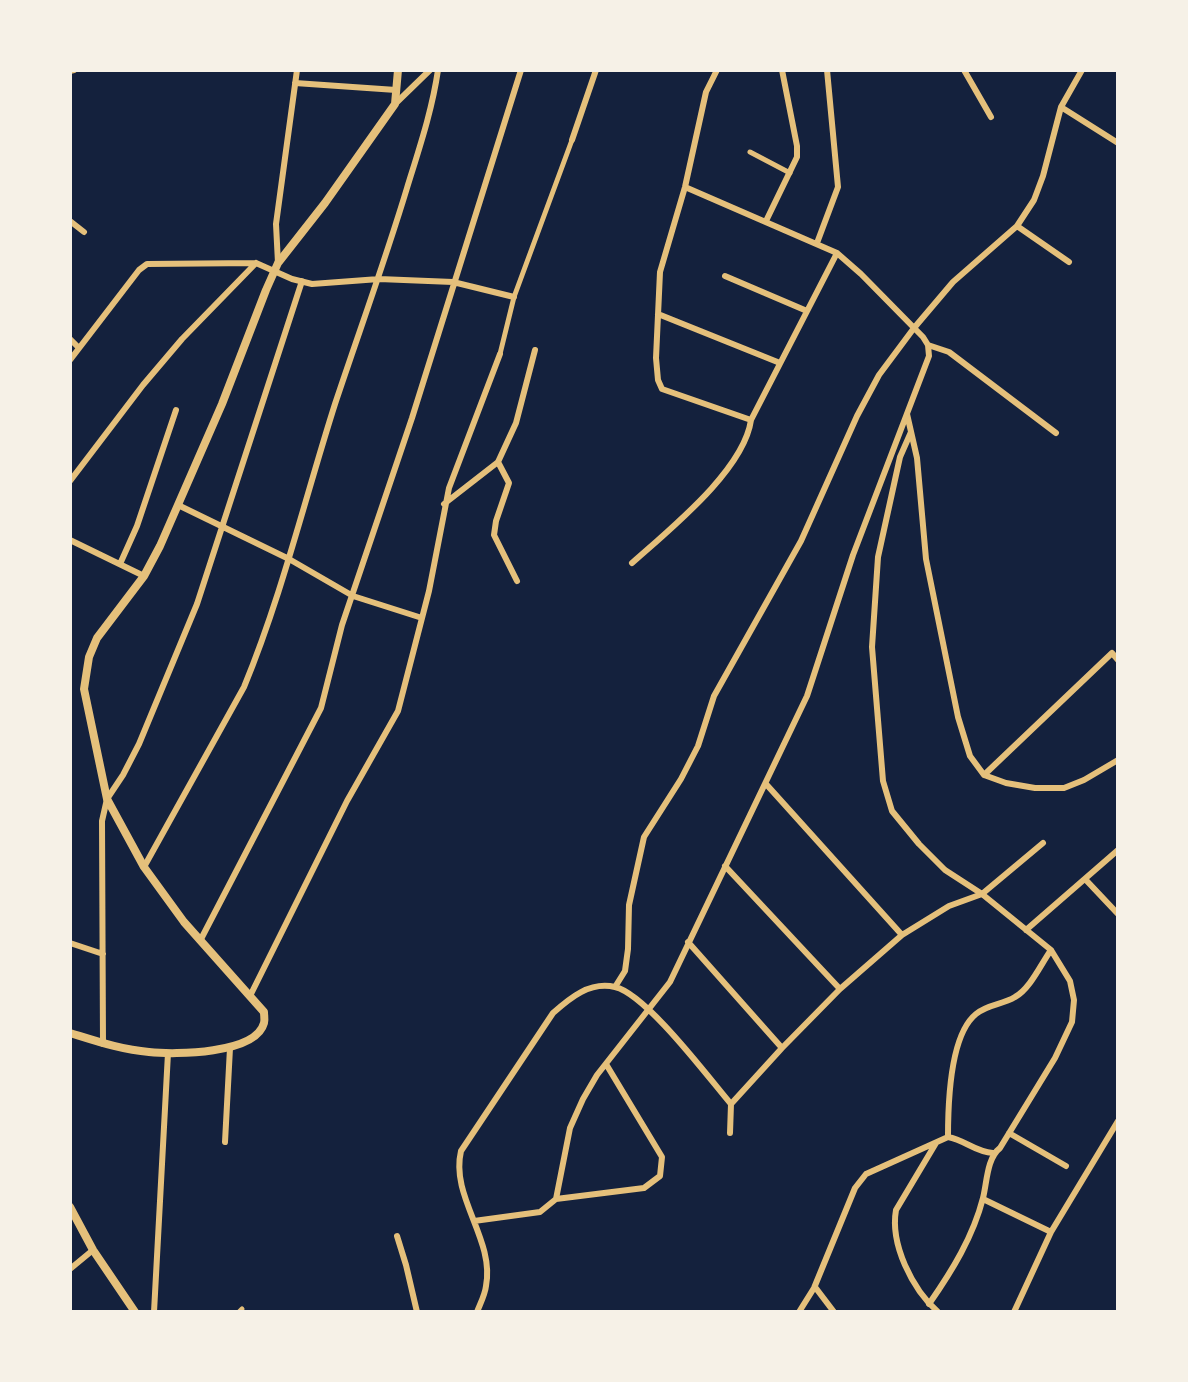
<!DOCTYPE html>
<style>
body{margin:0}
#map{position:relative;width:1188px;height:1382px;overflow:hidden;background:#14213d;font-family:Spectral,serif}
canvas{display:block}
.frame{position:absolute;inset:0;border:72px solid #f6f1e7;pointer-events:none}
</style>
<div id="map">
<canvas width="1188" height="1382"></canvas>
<div class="frame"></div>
</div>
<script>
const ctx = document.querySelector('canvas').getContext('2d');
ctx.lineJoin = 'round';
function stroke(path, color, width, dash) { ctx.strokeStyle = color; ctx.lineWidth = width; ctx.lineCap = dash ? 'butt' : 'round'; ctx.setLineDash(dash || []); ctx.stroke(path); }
stroke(new Path2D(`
 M 750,152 L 790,173
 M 500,354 L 514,297 L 572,140
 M 239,1312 L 242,1309`), '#e5c07b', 5);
stroke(new Path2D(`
 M 717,70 L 706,92 L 685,187 L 660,272 L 656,358 L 658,380 L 662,389 L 751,420
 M 964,70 L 991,117
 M 70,71 L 74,70
 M 295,83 L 396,90
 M 395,104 L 430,70
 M 1061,107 L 1118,143
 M 572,140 L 596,70
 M 70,221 L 84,232
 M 766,221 L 797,157 L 797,146 L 782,70
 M 1017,226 L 1069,262
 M 817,243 L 838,187 L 827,70
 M 278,263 L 276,224 L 297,70
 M 725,276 L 807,311
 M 658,314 L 780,363
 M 70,339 L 79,348
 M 928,345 L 949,352 L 1056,433
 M 70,360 L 139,270 L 147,264 L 256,263 L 292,279 L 312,284 L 379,279 L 453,282 L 514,297
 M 907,414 L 917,458 L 926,559 L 958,717 L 970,756 L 984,775 L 1006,783 L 1035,788 L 1064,788 L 1084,780 L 1118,760
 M 911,432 L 900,457 L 878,557 L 872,647 L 883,781 L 892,811 L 919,844 L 945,870 L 982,894 L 1051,950 L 1070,981 L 1074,1000 L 1072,1022 L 1055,1058 L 1000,1148 C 987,1158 987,1182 983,1198 C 973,1237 952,1271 929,1304
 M 498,462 L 509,483 L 496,521 L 494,535 L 517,581
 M 70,481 L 143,385 L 182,339 L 256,263
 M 444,504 L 498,462 L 516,423 L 535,350
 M 178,505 L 289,559 L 353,596 L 422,618
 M 70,540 L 144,576
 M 632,563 C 670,529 744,470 751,420 L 837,253
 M 120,564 L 137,526 L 176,410
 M 984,775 L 1112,653 L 1118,660
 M 766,784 L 902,935
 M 725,866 L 840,989
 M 144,867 L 244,687 C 282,595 305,498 335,404 C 359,332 385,261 407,188 C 419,149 432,111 438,70
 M 1085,879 L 1118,914
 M 1026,930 L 1118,850
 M 200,941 L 321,708 L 342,625 L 412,418 L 521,70
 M 688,942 L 782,1048
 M 70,943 L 103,954
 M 615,987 L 625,971 L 628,949 L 629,905 L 644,837 L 681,779 L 698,746 L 714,696 L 801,541 L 857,416 L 879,375 L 914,328 L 953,282 L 1017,226 L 1034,200 L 1043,176 L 1061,107 L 1082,70
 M 251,994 L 347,801 L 398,711 L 429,591 L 449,488 L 500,354
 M 103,1044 L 102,821 L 107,799 L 123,775 L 139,744 L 197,604 L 302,281
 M 731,1104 L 782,1048 L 840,989 L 902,935 L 949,906 L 982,894 L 1043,843
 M 730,1133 L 731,1104
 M 1009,1133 L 1066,1166
 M 948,1137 C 948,1105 950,1035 976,1014 C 988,1004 1002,1005 1015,997 C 1030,989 1041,964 1051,950
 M 225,1142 L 230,1048
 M 936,1143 L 896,1210 C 890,1244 912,1289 938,1312
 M 556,1199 L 570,1128 L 583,1099 L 597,1075 L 670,982 L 807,696 L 853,555 L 929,356 L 928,345 L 923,337 L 861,274 L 837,253 L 685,187
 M 556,1199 L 644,1188 L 660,1176 L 662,1157 L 606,1064
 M 983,1199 L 1051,1232
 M 474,1221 L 540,1212 L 556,1199
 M 397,1236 L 406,1265 L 417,1312
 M 70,1269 L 93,1250
 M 815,1287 L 834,1312
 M 154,1312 L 168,1053
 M 477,1312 C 480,1304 485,1295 486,1286 C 495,1239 450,1197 461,1151 L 553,1013 C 570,998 590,981 615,987 C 646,994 708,1077 731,1104
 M 799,1312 L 814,1288 L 855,1188 L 866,1174 L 948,1137 C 965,1140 975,1152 993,1153
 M 1014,1312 L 1051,1232 L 1118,1121`), '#e5c07b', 6);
stroke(new Path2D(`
 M 70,1033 C 96,1041 122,1050 149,1052 C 175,1055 256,1054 264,1023 C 265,1019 264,1016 264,1012 L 184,922 L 144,867 L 107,799 L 84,689 L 89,657 L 97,638 L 144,576 L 160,546 L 222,404 L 266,290 L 278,263 L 325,203 L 395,104 L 398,70
 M 70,1207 L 93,1250 L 135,1312`), '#e5c07b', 8);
</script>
